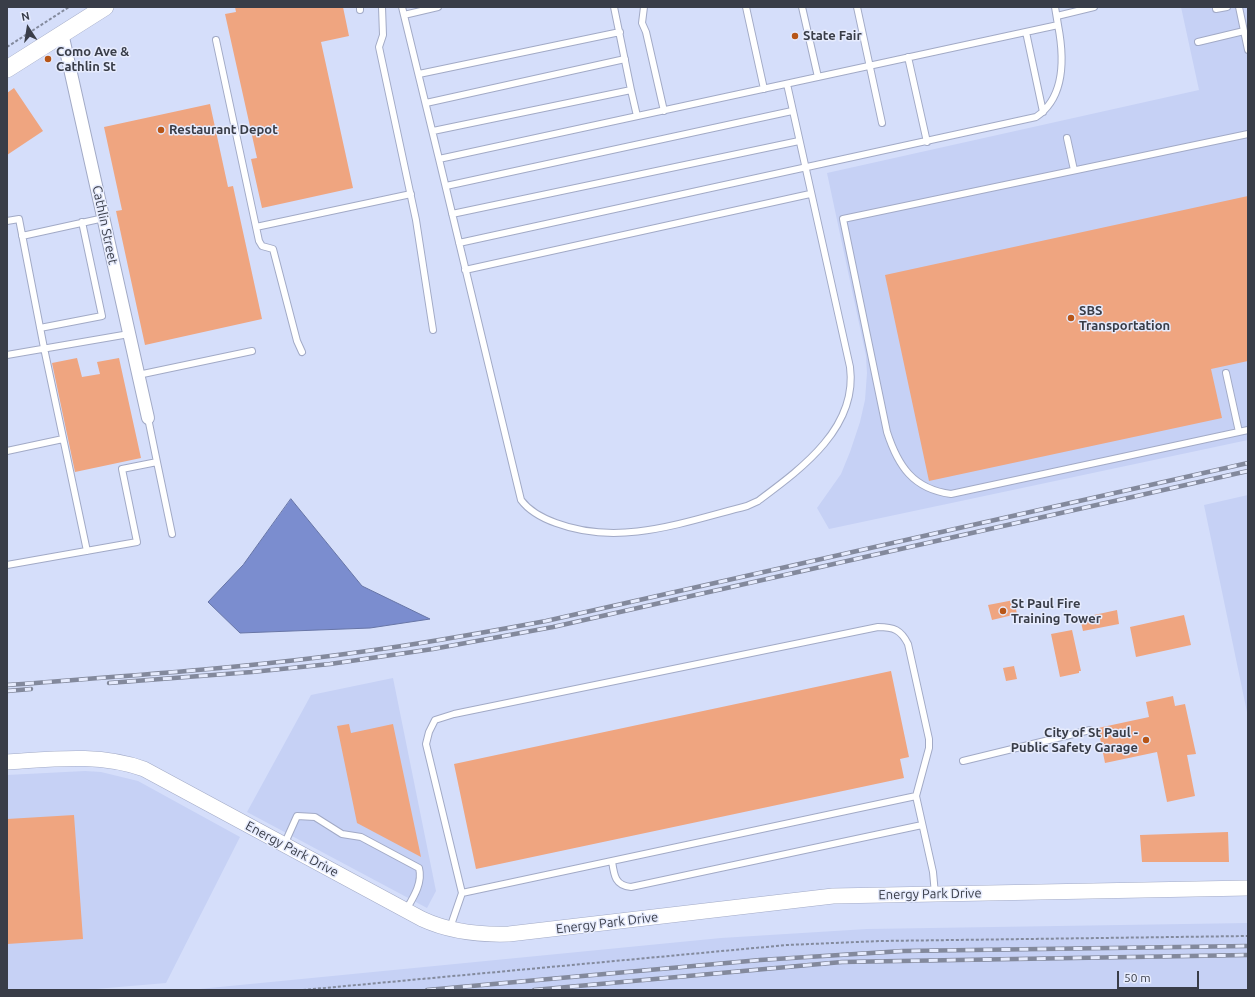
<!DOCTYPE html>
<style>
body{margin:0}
#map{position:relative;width:1255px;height:997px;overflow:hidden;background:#d5defa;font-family:Ubuntu,sans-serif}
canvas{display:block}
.frame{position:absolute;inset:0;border:8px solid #393d48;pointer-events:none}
.north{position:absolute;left:8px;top:8px;width:40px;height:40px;-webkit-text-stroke:3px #e6ebfd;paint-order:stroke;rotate:348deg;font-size:11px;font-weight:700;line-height:16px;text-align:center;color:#393d48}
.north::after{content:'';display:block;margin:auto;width:14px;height:18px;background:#393d48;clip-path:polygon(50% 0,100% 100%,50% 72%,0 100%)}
.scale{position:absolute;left:1117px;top:971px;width:82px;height:18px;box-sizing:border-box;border:2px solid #393d48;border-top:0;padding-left:5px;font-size:12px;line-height:14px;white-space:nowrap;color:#393d48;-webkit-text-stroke:3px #e6ebfd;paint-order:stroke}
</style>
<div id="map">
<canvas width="1255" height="997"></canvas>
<div class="frame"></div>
<div class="north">N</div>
<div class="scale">50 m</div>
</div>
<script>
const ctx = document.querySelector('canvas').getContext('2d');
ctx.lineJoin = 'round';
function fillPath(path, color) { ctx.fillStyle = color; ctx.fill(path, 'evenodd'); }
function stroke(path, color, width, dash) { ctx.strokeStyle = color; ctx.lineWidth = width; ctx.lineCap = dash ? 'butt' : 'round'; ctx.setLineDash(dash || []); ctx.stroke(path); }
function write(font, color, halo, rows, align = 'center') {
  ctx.font = font + ' Ubuntu,sans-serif'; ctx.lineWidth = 3; ctx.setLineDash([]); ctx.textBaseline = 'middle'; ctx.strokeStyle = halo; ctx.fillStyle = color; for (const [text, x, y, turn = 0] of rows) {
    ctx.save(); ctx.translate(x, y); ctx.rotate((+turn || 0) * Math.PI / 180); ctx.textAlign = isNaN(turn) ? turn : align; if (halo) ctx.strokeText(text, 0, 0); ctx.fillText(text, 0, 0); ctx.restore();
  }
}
fillPath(new Path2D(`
 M 1181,7 L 1248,7 L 1248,440 L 829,529 L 817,508 L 841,474 L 850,452 L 860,422 L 865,400 L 867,373 L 866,356 L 827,173 L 1199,90 Z
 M 1248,495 L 1248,717 L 1204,505 Z
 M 393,678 L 436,891 L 427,908 L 247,812 L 311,695 Z
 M 85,771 L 101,772 L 138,781 L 240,837 L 166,983 L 84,990 L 7,990 L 7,775 Z
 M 1248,923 L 1248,990 L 189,990 L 721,938 L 867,929 Z`), '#c6d1f5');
const water = new Path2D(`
 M 291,499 L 362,586 L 430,619 L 370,628 L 240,633 L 208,602 L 243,565 Z`);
fillPath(water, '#7b8dcf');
stroke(water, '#6775a6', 1);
fillPath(new Path2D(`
 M 235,7 L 343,7 L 349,36 L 321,42 L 353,188 L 262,208 L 251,159 L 257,158 L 225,14 L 236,12 Z
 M 14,88 L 43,131 L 7,155 L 7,93 Z
 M 210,104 L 228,187 L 233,186 L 262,319 L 145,345 L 116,211 L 122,210 L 104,127 Z
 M 1248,196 L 1248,361 L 1211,369 L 1222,418 L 929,481 L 885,275 Z
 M 77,358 L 82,377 L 100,374 L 97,362 L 119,358 L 141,458 L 75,472 L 52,363 Z
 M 1014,600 L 1017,614 L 992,620 L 988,605 Z
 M 1117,610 L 1119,624 L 1083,631 L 1080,618 Z
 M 1184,615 L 1191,645 L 1136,657 L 1130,627 Z
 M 1072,630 L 1081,671 L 1079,671 L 1079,673 L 1060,677 L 1051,634 Z
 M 1014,666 L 1017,679 L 1006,681 L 1003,668 Z
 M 891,671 L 909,757 L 900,759 L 904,778 L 476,869 L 454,764 Z
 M 1173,696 L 1175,706 L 1185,704 L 1196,754 L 1187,755 L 1195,796 L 1167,802 L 1157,752 L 1105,763 L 1098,728 L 1149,717 L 1146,702 Z
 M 349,724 L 351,733 L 393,724 L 421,857 L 357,823 L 337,726 Z
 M 74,815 L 83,939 L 7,944 L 7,819 Z
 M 1228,832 L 1229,862 L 1142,862 L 1140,835 Z`), '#efa580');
const service = new Path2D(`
 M 360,7 L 360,10
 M 382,7 L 383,35 L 379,47 L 416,220 L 433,330
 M 402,7 L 439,159 L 1058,25 L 1055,7
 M 644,7 L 642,23 L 646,32 L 664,111
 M 746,7 L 764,89
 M 802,7 L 818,77
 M 857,7 L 882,123
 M 1239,7 L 1248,50
 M 1216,9 L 1227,7
 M 404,15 L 438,7
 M 1057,16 L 1094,7
 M 1026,32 L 1043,112
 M 216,40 L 259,241 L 262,246 L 273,249 L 297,341 L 302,352
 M 1198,42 L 1244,31
 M 908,57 L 927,142
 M 419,74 L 620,32
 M 631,90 L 637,116
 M 426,103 L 625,59
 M 433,131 L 631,90 L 614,7
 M 1248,134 L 843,219 L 887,432 C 898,466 913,489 951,494 L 1248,430
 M 1067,138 L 1074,170
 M 439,159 L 521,500 C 530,512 542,518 556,523 C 620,547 684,522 747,506 L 758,501 C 801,469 858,428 850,367 L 787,84
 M 446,186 L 792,111
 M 452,214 L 799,141
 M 7,221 L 19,219 L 44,348 L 87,551
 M 256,227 L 411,194
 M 22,236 L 104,218
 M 459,243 L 1036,117 C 1066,97 1064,56 1058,25
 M 465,270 L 810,194
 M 40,328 L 102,316 L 82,222
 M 7,355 L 129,334
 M 1226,373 L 1239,432
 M 138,375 L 252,351
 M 7,451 L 63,439
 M 157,462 L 172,534
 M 7,565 L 137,542 L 122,469 L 157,462 L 148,418
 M 963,761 L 1090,730
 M 284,845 L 297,816 L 315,817 L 342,834 L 361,837 L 419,868 C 423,883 413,898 406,910
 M 612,861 C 614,875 615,886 631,887 L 922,825
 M 462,893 L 916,796
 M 450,928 L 462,893 L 426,744 L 429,732 L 435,720 L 454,714 L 878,627 C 894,627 901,630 908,644 L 929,739 L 929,748 L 916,796 L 933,872 L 935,894`);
const minor = new Path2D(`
 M 62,33 L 148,418`);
const tertiary = new Path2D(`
 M 7,762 C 54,759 99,753 144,769 L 422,919 C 450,932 478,935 509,934 L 833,896 L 1248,888`);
const secondary = new Path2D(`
 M 7,69 L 105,7`);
stroke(service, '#a2aac6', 8);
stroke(minor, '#a2aac6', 14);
stroke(tertiary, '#a2aac6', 16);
stroke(secondary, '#a2aac6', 18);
stroke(new Path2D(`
 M 7,47 L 69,7
 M 303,990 L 787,945 L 880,941 L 1248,936`), '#838a9d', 2, [3, 2]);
stroke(service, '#fff', 6);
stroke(minor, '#fff', 12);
stroke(tertiary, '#fff', 15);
stroke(secondary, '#fff', 17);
const rail = new Path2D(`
 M 109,683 L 252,672 L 330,664 L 433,649 L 553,627 L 1248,471
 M 7,685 C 127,676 248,668 367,651 C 427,643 487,632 546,621 L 1248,463
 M 7,691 L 31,689
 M 427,990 L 760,960 L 903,951 L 1248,946
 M 534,990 L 842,962 L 1248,955`);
stroke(rail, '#83899c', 4.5);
stroke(rail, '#e6ebfd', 3, [9]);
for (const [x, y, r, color] of [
 [795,36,4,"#b75517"],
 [48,59,4,"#b75517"],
 [161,130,4,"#b75517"],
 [1071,318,4,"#b75517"],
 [1003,611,4,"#b75517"],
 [1146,740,4,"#b75517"]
]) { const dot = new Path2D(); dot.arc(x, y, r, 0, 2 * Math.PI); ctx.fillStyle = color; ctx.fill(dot); stroke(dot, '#e6ebfd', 1.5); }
write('bold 13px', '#393d48', '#e6ebfd', [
 ["State Fair",803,36],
 ["Como Ave &",56,52],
 ["Cathlin St",56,67],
 ["Restaurant Depot",169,130],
 ["SBS",1079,311],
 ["Transportation",1079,326],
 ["St Paul Fire",1011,604],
 ["Training Tower",1011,619],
 ["City of St Paul -",1138,733,"right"],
 ["Public Safety Garage",1138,748,"right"]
], 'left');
write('13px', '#393d48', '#e6ebfd', [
 ["Cathlin Street",105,225,78],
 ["Energy Park Drive",292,849,28],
 ["Energy Park Drive",930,894,-1],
 ["Energy Park Drive",607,923,-7]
]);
</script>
